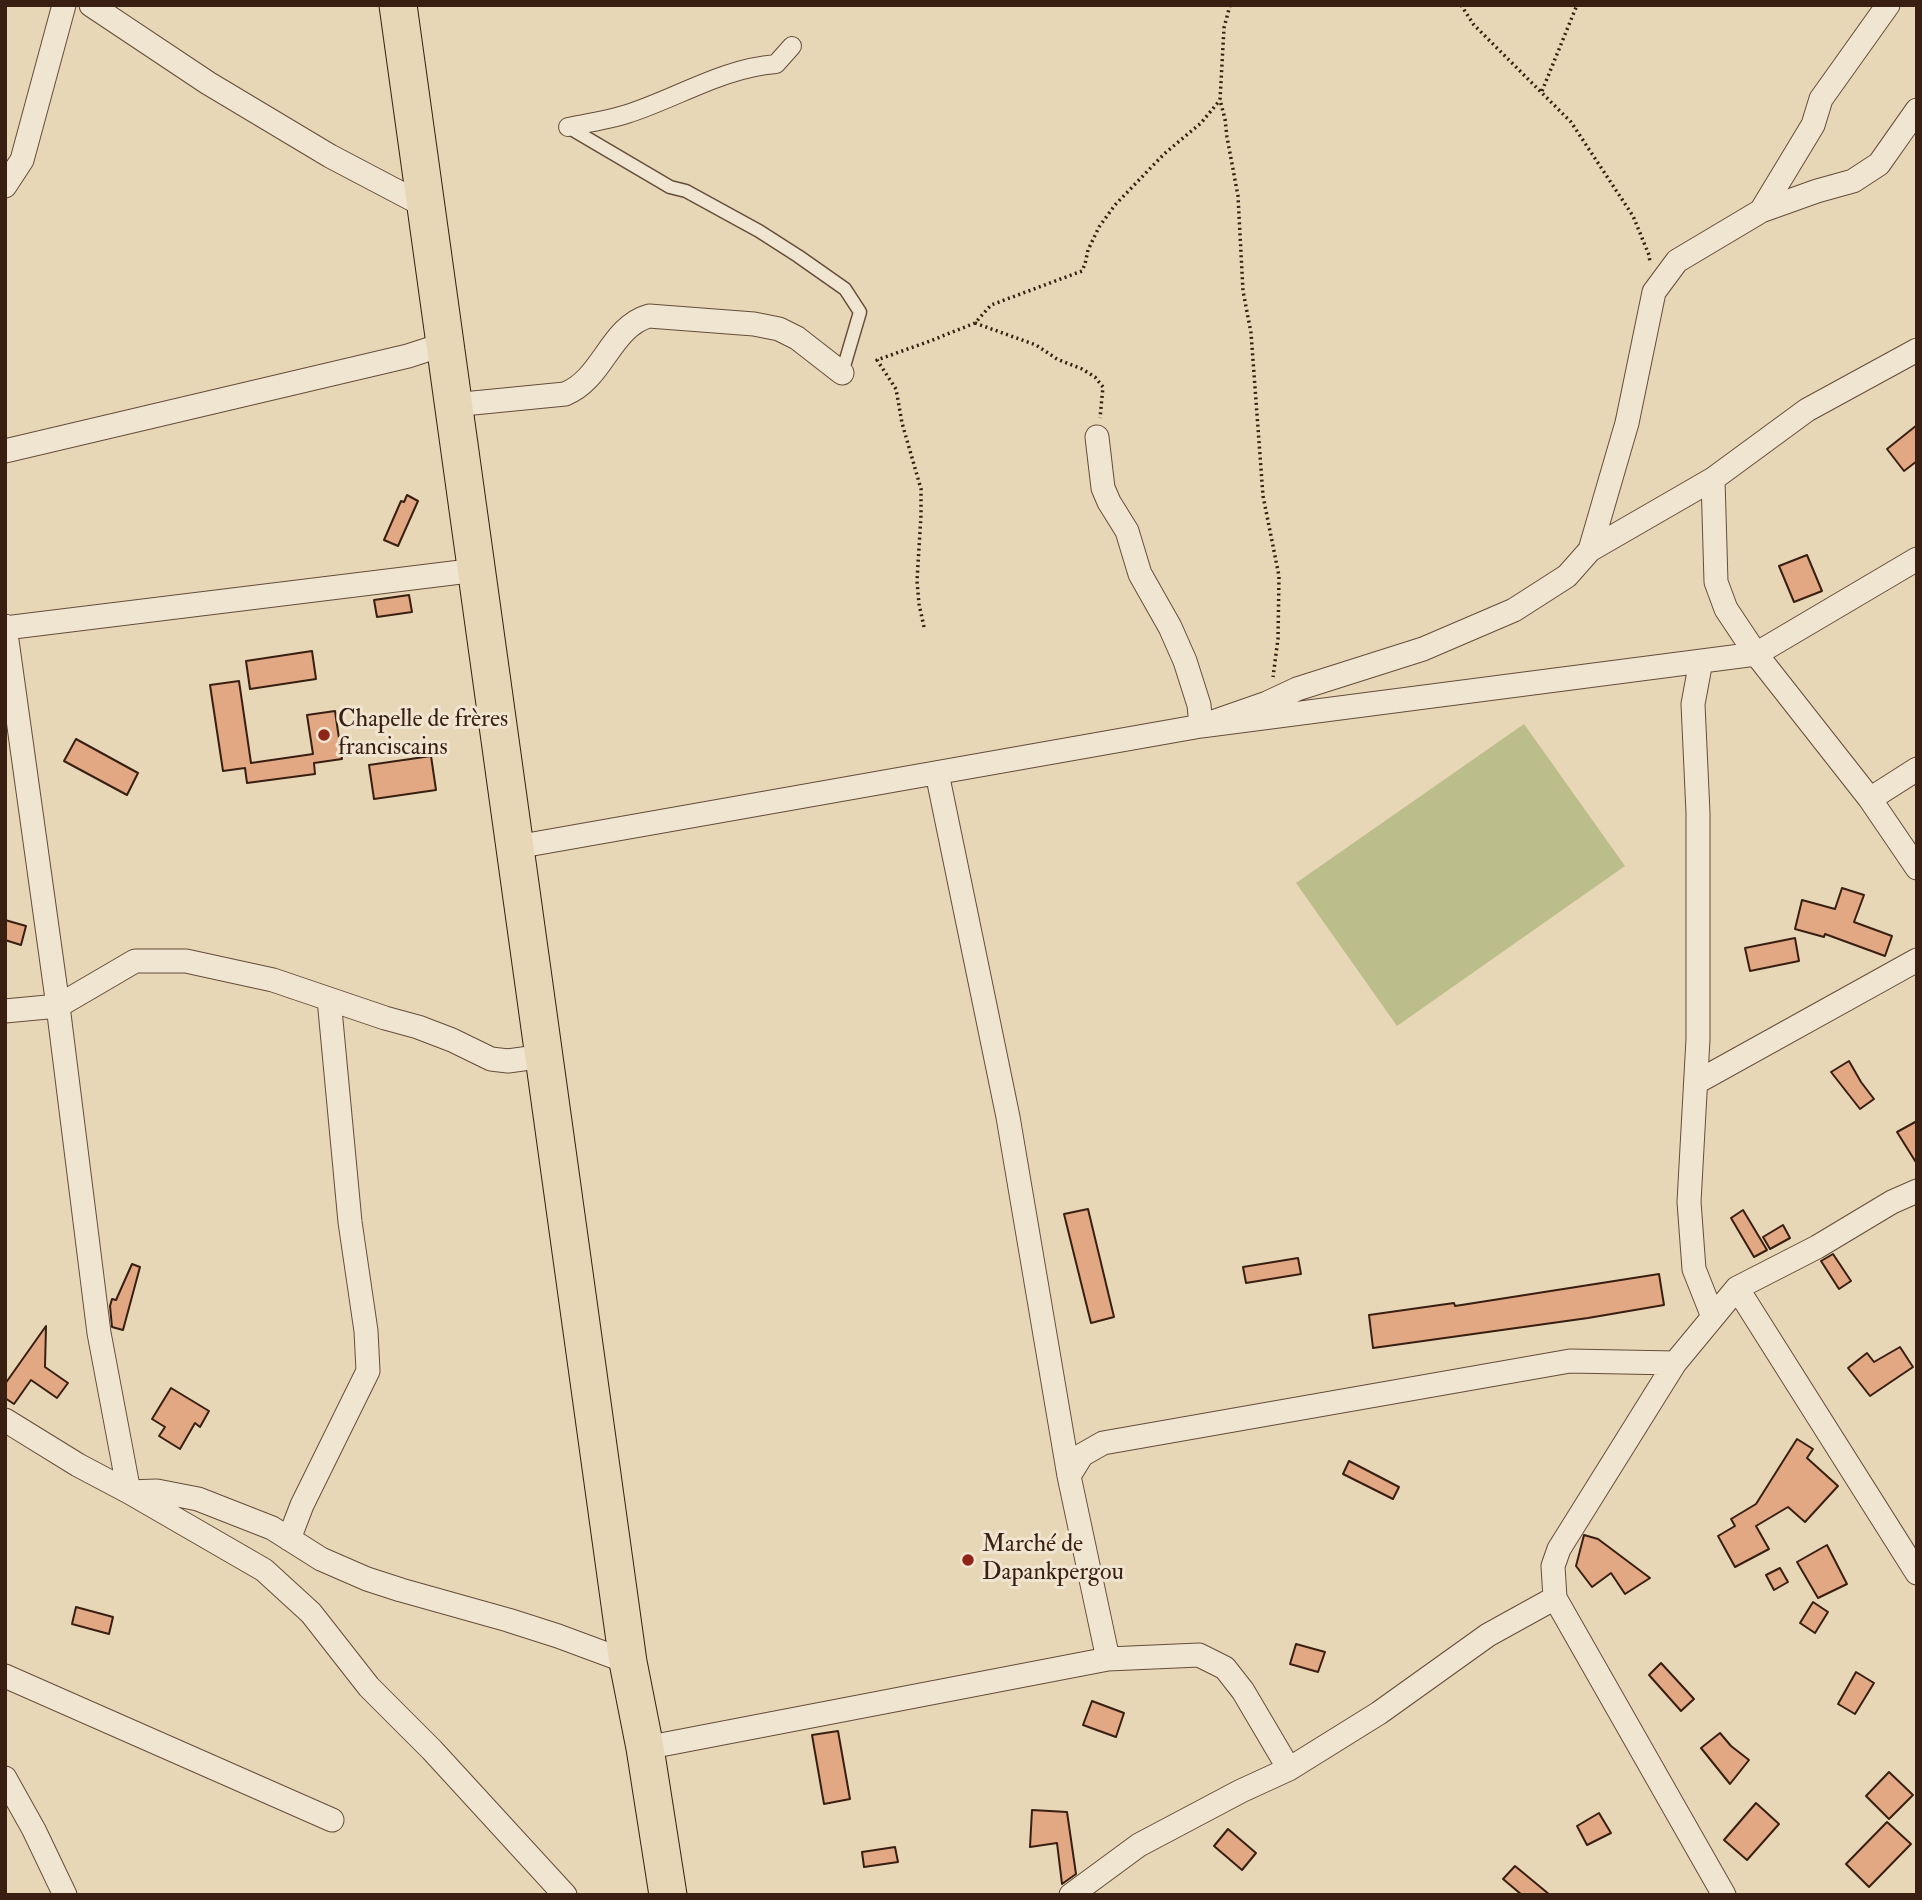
<!DOCTYPE html>
<meta charset="utf-8">
<style>
body{margin:0}
#map{position:relative;width:1922px;height:1900px;overflow:hidden;background:#e8d7b6;font-family:"IM FELL Double Pica",serif}
canvas{display:block}
.frame{position:absolute;inset:0;border:7px solid #381f12;pointer-events:none}
</style>
<div id="map">
<canvas width="1922" height="1900"></canvas>
<div class="frame"></div>
</div>
<script>
const ctx = document.querySelector('canvas').getContext('2d');
ctx.lineJoin = 'round';
function fillPath(path, color) { ctx.fillStyle = color; ctx.fill(path, 'evenodd'); }
function stroke(path, color, width, dash) { ctx.strokeStyle = color; ctx.lineWidth = width; ctx.lineCap = dash ? 'butt' : 'round'; ctx.setLineDash(dash || []); ctx.stroke(path); }
function write(font, color, halo, rows, align = 'center') {
  ctx.font = font + ' "IM FELL Double Pica",serif'; ctx.lineWidth = 6; ctx.setLineDash([]); ctx.textBaseline = 'middle'; ctx.strokeStyle = halo; ctx.fillStyle = color; for (const [text, x, y, turn = 0] of rows) {
    ctx.save(); ctx.translate(x, y); ctx.rotate((+turn || 0) * Math.PI / 180); ctx.textAlign = isNaN(turn) ? turn : align; if (halo) ctx.strokeText(text, 0, 0); ctx.fillText(text, 0, 0); ctx.restore();
  }
}
fillPath(new Path2D(`
 M 1524,724 L 1625,866 L 1397,1026 L 1296,883 Z`), '#bbbd8a');
const building = new Path2D(`
 M 1917,425 L 1917,461 L 1904,471 L 1887,449 Z
 M 407,495 L 418,501 L 398,546 L 384,540 L 401,501 L 404,502 Z
 M 1807,555 L 1822,591 L 1794,602 L 1779,566 Z
 M 409,595 L 412,612 L 377,617 L 374,600 Z
 M 312,651 L 316,679 L 250,689 L 246,661 Z
 M 239,681 L 251,763 L 313,754 L 307,715 L 335,711 L 342,759 L 314,763 L 315,774 L 247,783 L 245,768 L 223,771 L 210,685 Z
 M 76,739 L 138,773 L 127,795 L 64,761 Z
 M 431,756 L 436,790 L 374,799 L 369,765 Z
 M 1842,888 L 1864,895 L 1854,922 L 1892,936 L 1885,956 L 1825,934 L 1824,937 L 1795,929 L 1802,900 L 1835,909 Z
 M 5,920 L 26,926 L 21,945 L 5,940 Z
 M 1795,938 L 1799,961 L 1750,971 L 1745,948 Z
 M 1849,1061 L 1861,1082 L 1874,1099 L 1860,1109 L 1831,1072 Z
 M 1917,1121 L 1917,1164 L 1897,1132 Z
 M 1088,1209 L 1114,1317 L 1091,1323 L 1064,1214 Z
 M 1743,1210 L 1767,1250 L 1754,1257 L 1731,1218 Z
 M 1783,1225 L 1790,1238 L 1770,1249 L 1763,1237 Z
 M 1833,1254 L 1851,1281 L 1839,1289 L 1821,1261 Z
 M 1298,1258 L 1301,1274 L 1246,1283 L 1243,1267 Z
 M 132,1264 L 140,1267 L 123,1330 L 112,1327 L 110,1306 L 112,1299 L 116,1300 Z
 M 1659,1274 L 1664,1305 L 1588,1318 L 1373,1348 L 1369,1315 L 1454,1303 L 1455,1306 Z
 M 46,1326 L 45,1367 L 68,1383 L 57,1398 L 31,1380 L 14,1404 L 5,1398 L 5,1384 Z
 M 1900,1347 L 1913,1367 L 1870,1396 L 1848,1368 L 1867,1353 L 1874,1362 Z
 M 171,1388 L 209,1411 L 200,1427 L 195,1423 L 180,1449 L 159,1436 L 165,1427 L 152,1419 Z
 M 1797,1439 L 1813,1449 L 1807,1458 L 1838,1486 L 1805,1522 L 1788,1507 L 1756,1526 L 1769,1549 L 1735,1567 L 1718,1536 L 1735,1526 L 1731,1519 L 1756,1504 Z
 M 1349,1461 L 1399,1487 L 1393,1499 L 1343,1474 Z
 M 1584,1535 L 1598,1539 L 1650,1578 L 1625,1594 L 1611,1573 L 1592,1587 L 1576,1566 Z
 M 1827,1545 L 1847,1584 L 1818,1598 L 1797,1562 Z
 M 1780,1568 L 1788,1582 L 1774,1590 L 1766,1575 Z
 M 1813,1602 L 1828,1612 L 1815,1633 L 1800,1623 Z
 M 76,1607 L 113,1617 L 109,1634 L 72,1624 Z
 M 1296,1644 L 1325,1652 L 1318,1672 L 1290,1664 Z
 M 1661,1663 L 1694,1699 L 1681,1711 L 1649,1675 Z
 M 1856,1672 L 1874,1683 L 1855,1714 L 1838,1704 Z
 M 1092,1701 L 1124,1713 L 1116,1737 L 1083,1725 Z
 M 838,1731 L 850,1799 L 824,1804 L 812,1735 Z
 M 1720,1733 L 1731,1746 L 1749,1760 L 1730,1784 L 1701,1748 Z
 M 1889,1772 L 1913,1795 L 1889,1819 L 1866,1796 Z
 M 1756,1803 L 1779,1824 L 1747,1860 L 1724,1840 Z
 M 1032,1810 L 1067,1812 L 1076,1874 L 1062,1884 L 1057,1843 L 1030,1847 Z
 M 1599,1813 L 1611,1833 L 1587,1845 L 1577,1826 Z
 M 1887,1822 L 1911,1844 L 1869,1887 L 1846,1864 Z
 M 1228,1829 L 1256,1853 L 1242,1870 L 1214,1846 Z
 M 895,1847 L 898,1862 L 864,1867 L 862,1852 Z
 M 1515,1866 L 1550,1895 L 1522,1895 L 1503,1879 Z`);
fillPath(building, '#e2a783');
stroke(building, '#381f12', 2);
const service = new Path2D(`
 M 568,127 L 670,187 L 686,191 L 759,231 L 798,256 L 845,289 L 860,312 L 842,373`);
const pedestrian = new Path2D(`
 M 568,127 C 588,123 608,120 627,114 C 677,98 723,68 776,64 L 792,46`);
const minor = new Path2D(`
 M 91,5 L 208,83 L 330,156 L 425,206
 M 5,186 L 22,160 L 64,5
 M 1761,211 L 1813,125 L 1821,99 L 1888,5
 M 453,405 L 565,394 C 603,379 610,327 649,316 L 754,324 L 779,329 L 797,338 L 842,373
 M 1097,437 L 1103,488 L 1109,502 L 1127,531 L 1140,574 L 1170,627 L 1185,661 L 1199,705 L 1201,726 L 1267,703 L 1297,689 L 1423,649 L 1514,610 L 1567,576 L 1590,550 L 1627,423 L 1654,292 L 1677,261 L 1761,211 L 1817,191 L 1853,181 L 1879,164 L 1917,110
 M 5,451 L 408,356 L 445,344
 M 1713,479 L 1716,582 L 1726,609 L 1756,654 L 1870,799 L 1917,868
 M 1590,550 L 1713,479 L 1807,410 L 1917,350
 M 5,626 L 58,1006 L 99,1333 L 129,1492 L 157,1491 L 198,1499 L 272,1528 L 321,1559 L 367,1579 L 401,1590 L 508,1620 L 558,1636 L 628,1662
 M 5,628 L 477,570
 M 1701,661 L 1693,704 L 1698,813 L 1698,1039 L 1689,1202 L 1694,1269 L 1713,1317
 M 937,773 L 1008,1117 L 1069,1476
 M 1870,799 L 1917,769
 M 516,847 L 1201,726 L 1756,654 L 1917,559
 M 5,1011 L 58,1006 L 135,961 L 186,961 L 273,980 L 385,1018 L 418,1027 L 452,1040 L 491,1059 L 508,1061 L 544,1056
 M 1697,1082 L 1917,960
 M 1737,1288 L 1917,1573
 M 5,1420 L 78,1465 L 129,1492 L 264,1570 L 311,1613 L 369,1687 L 432,1750 L 565,1895
 M 289,1539 L 302,1505 L 368,1371 L 366,1331 L 350,1222 L 329,999
 M 5,1676 L 332,1820
 M 645,1748 L 1108,1659
 M 1289,1769 L 1243,1691 L 1225,1668 L 1199,1655 L 1108,1659 L 1069,1476 L 1082,1455 L 1103,1443 L 1570,1361 L 1675,1363
 M 5,1778 L 34,1830 L 65,1895
 M 1071,1895 L 1139,1845 L 1241,1791 L 1289,1769 L 1379,1713 L 1488,1635 L 1555,1598
 M 1724,1895 L 1555,1598 L 1553,1566 L 1559,1549 L 1675,1363 L 1737,1288 L 1817,1247 L 1892,1202 L 1917,1191`);
const primary = new Path2D(`
 M 398,5 L 628,1662 L 645,1748 L 668,1895`);
stroke(service, '#644d3b', 15);
stroke(pedestrian, '#644d3b', 20);
stroke(minor, '#644d3b', 25);
stroke(primary, '#381f12', 39);
stroke(new Path2D(`
 M 1230,5 L 1224,28 L 1220,100 L 1225,119 L 1227,137 L 1238,196 L 1243,291 L 1251,333 L 1263,496 L 1279,576 L 1278,639 L 1273,677
 M 1461,5 L 1474,25 L 1571,122 L 1633,216 L 1649,255 L 1650,262
 M 1542,91 L 1577,5
 M 975,323 L 1036,345 L 1057,359 L 1082,369 L 1095,377 L 1103,387 L 1100,418
 M 924,627 L 919,604 L 917,581 L 921,515 L 921,489 L 902,423 L 896,389 L 877,360 L 930,341 L 975,323 L 991,305 L 1082,271 L 1085,264 L 1088,250 L 1099,227 L 1115,205 L 1164,154 L 1201,123 L 1220,100`), '#381f12', 3.5, [2, 3.5]);
stroke(service, '#f0e5d0', 12);
stroke(pedestrian, '#f0e5d0', 18);
stroke(minor, '#f0e5d0', 23);
stroke(primary, '#e8d7b6', 37);
for (const [x, y, r, color] of [
 [324,735,7,"#8f2418"],
 [968,1560,7,"#8f2418"]
]) { const dot = new Path2D(); dot.arc(x, y, r, 0, 2 * Math.PI); ctx.fillStyle = color; ctx.fill(dot); stroke(dot, '#f0e5d0', 2.5); }
write('24px', '#381f12', '#f0e5d0', [
 ["Chapelle de frères",338,721],
 ["franciscains",338,749],
 ["Marché de",982,1546],
 ["Dapankpergou",982,1574]
], 'left');
</script>
